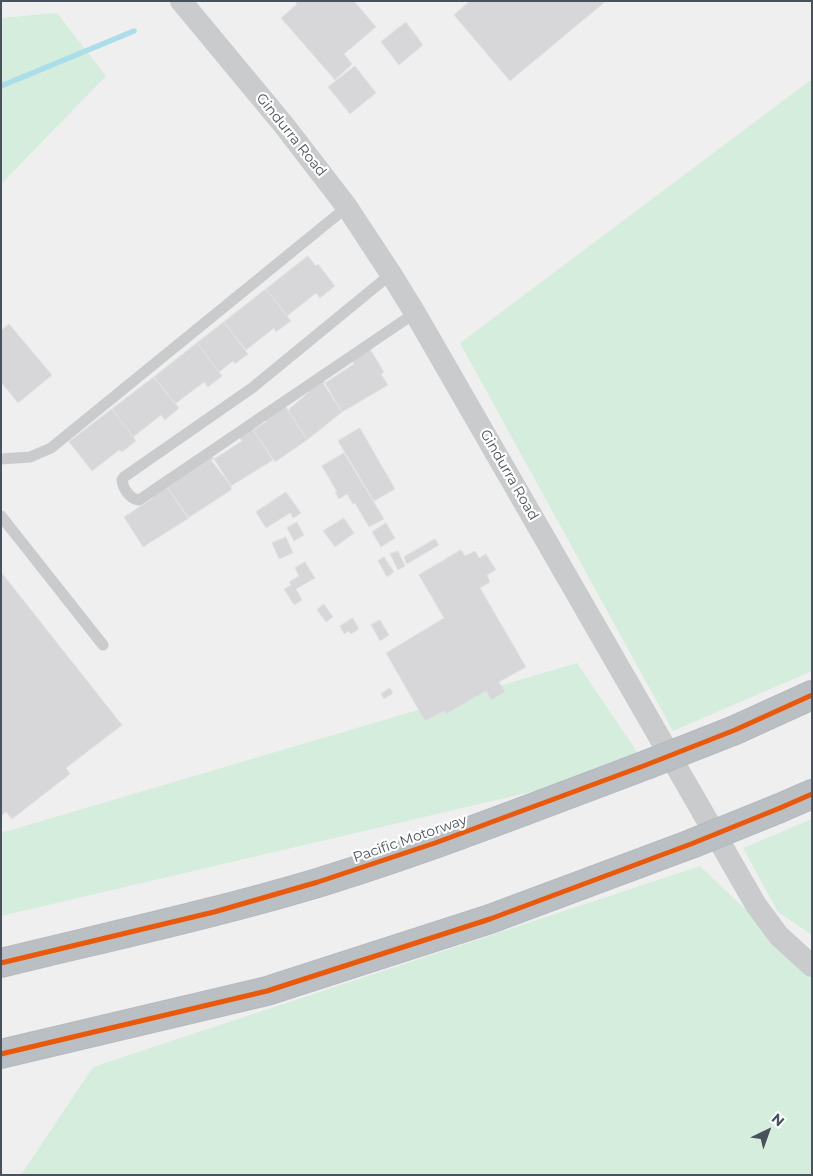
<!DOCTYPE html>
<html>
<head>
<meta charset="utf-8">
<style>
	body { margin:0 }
	#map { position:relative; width:813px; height:1176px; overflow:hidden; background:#f0efef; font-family:Montserrat,sans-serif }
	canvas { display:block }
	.frame { position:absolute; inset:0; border:2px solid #47525a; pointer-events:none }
	.north { position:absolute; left:743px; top:1106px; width:50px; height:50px; -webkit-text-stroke:4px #fff; paint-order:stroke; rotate:42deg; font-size:14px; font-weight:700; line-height:20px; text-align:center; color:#47525a }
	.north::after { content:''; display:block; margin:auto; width:18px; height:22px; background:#47525a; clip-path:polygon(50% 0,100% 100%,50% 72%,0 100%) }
</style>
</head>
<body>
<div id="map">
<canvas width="813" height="1176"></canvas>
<div class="frame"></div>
<div class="north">N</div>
</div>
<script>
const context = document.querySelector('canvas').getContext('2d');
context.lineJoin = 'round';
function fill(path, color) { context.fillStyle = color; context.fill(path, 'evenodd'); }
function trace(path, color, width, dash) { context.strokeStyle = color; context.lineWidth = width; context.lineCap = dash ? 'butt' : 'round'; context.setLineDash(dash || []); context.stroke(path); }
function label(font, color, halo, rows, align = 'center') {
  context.font = font + ' Montserrat,sans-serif'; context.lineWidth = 4.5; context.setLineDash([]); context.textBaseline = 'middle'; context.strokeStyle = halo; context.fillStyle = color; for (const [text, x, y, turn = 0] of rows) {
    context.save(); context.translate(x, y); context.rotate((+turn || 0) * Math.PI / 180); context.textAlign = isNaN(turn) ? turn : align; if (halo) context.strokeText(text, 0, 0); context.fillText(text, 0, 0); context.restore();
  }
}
const green = new Path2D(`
	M57 13 106 76 1 184V18Z
	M812 79V671L673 731 460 343Z
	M577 663 646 765 1 916V833Z
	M812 819V935L778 912 743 848Z
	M700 866 812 973V1175H21L93 1067Z`);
const stream = new Path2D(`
	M1 86 134 31`);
const building = new Path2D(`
	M354 1 376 27 344 54 352 64 335 80 281 18 297 4 295 1Z
	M470 1H606L510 81 454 15Z
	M406 22 423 45 399 65 381 42Z
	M355 66 376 93 350 114 328 87Z
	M308 256 316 266 318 264 335 286 320 298 316 293 287 316 266 289Z
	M266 289 291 321 276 332 274 328 246 350 224 322Z
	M224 322 248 354 235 364 233 361 219 372 197 343Z
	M9 324 52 375 18 403 1 382V331Z
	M197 343 222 376 208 387 204 382 175 404 154 377Z
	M370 349 384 372 381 374 388 385 342 412 325 383 354 364 352 360Z
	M154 377 179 408 165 420 161 415 133 437 112 409Z
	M322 379 325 383H323L342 412 307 440 288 410 309 392 307 389Z
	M284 404 307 440 275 462 253 430 267 421 264 417Z
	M112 409 136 441 122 452 119 450 92 471 69 442Z
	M253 428V430L273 460 231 486 214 459 242 441 239 437Z
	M360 428 395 489 374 501 338 441Z
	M210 453 214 459 211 460 231 486V490L188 518 167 487Z
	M344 453 384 519 369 527 355 503 353 504 347 494 339 499 335 492H337L322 466Z
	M167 487 189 518 143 547 124 517 153 498 150 493Z
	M286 492 301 513 293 518 290 513 266 528 256 512Z
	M344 518 354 533 335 547 323 531Z
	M297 522 304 535 294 541 287 528Z
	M386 523 395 538 381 547 372 532Z
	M286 537 293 553 279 559 272 543Z
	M435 539 439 545 407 564 404 557Z
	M461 550 465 556 475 551 479 558 486 554 496 570 487 575 490 582 480 588 526 667 499 682 505 692 491 700 486 691 446 714 444 711 425 721 386 653 444 618 419 575Z
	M398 551 405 566 398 570 390 554Z
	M384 557 394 572 387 577 378 561Z
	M305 562 315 578 296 589 302 600 294 605 284 589 291 585 289 582 299 576 295 568Z
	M1 572 122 725 66 768 70 774 12 819 6 812 1 816Z
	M324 604 333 617 326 622 317 610Z
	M353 618 359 629 351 634 349 631 344 634 340 626Z
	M380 620 389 635 380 641 371 625Z
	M390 688 393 693 384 699 381 694Z`);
const lane = new Path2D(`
	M391 274 252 388 124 477 122 480C123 489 130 499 139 500L415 313
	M1 459 30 457 51 448 347 207
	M1 516 103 645`);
const street = new Path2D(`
	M181 1 283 124 347 207 391 274 415 313 756 905 779 936 812 966`);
const highway = new Path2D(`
	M735 730 812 695
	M780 808 812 794
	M1 963C107 937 213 914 317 883 428 849 537 806 646 765
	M1 1054 267 991 490 919 691 844`);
const highwayBridge = new Path2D(`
	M646 765 735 730
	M691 844 780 808`);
const cycleway = new Path2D(`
	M1 963 214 912 318 882 435 843 646 765 735 730 812 695
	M1 1054 267 991 490 919 691 844 780 808 812 794`);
const streetNames = [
	["Gindurra Road",291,135,51],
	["Gindurra Road",509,475,60],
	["Pacific Motorway",410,839,-19]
];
fill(green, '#d4eddd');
trace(stream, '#abdee9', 5.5);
fill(building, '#d7d7d9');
trace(building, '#e1e1e2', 1);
trace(highway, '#b5b9be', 30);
trace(lane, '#c9cbcd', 11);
trace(street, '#c9cbcd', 22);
trace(highway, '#babfc4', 28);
trace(highwayBridge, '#b5b9be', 30, []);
trace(highwayBridge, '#babfc4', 28);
trace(cycleway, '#e8590c', 5);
label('14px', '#47525a', '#fff', streetNames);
</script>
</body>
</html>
